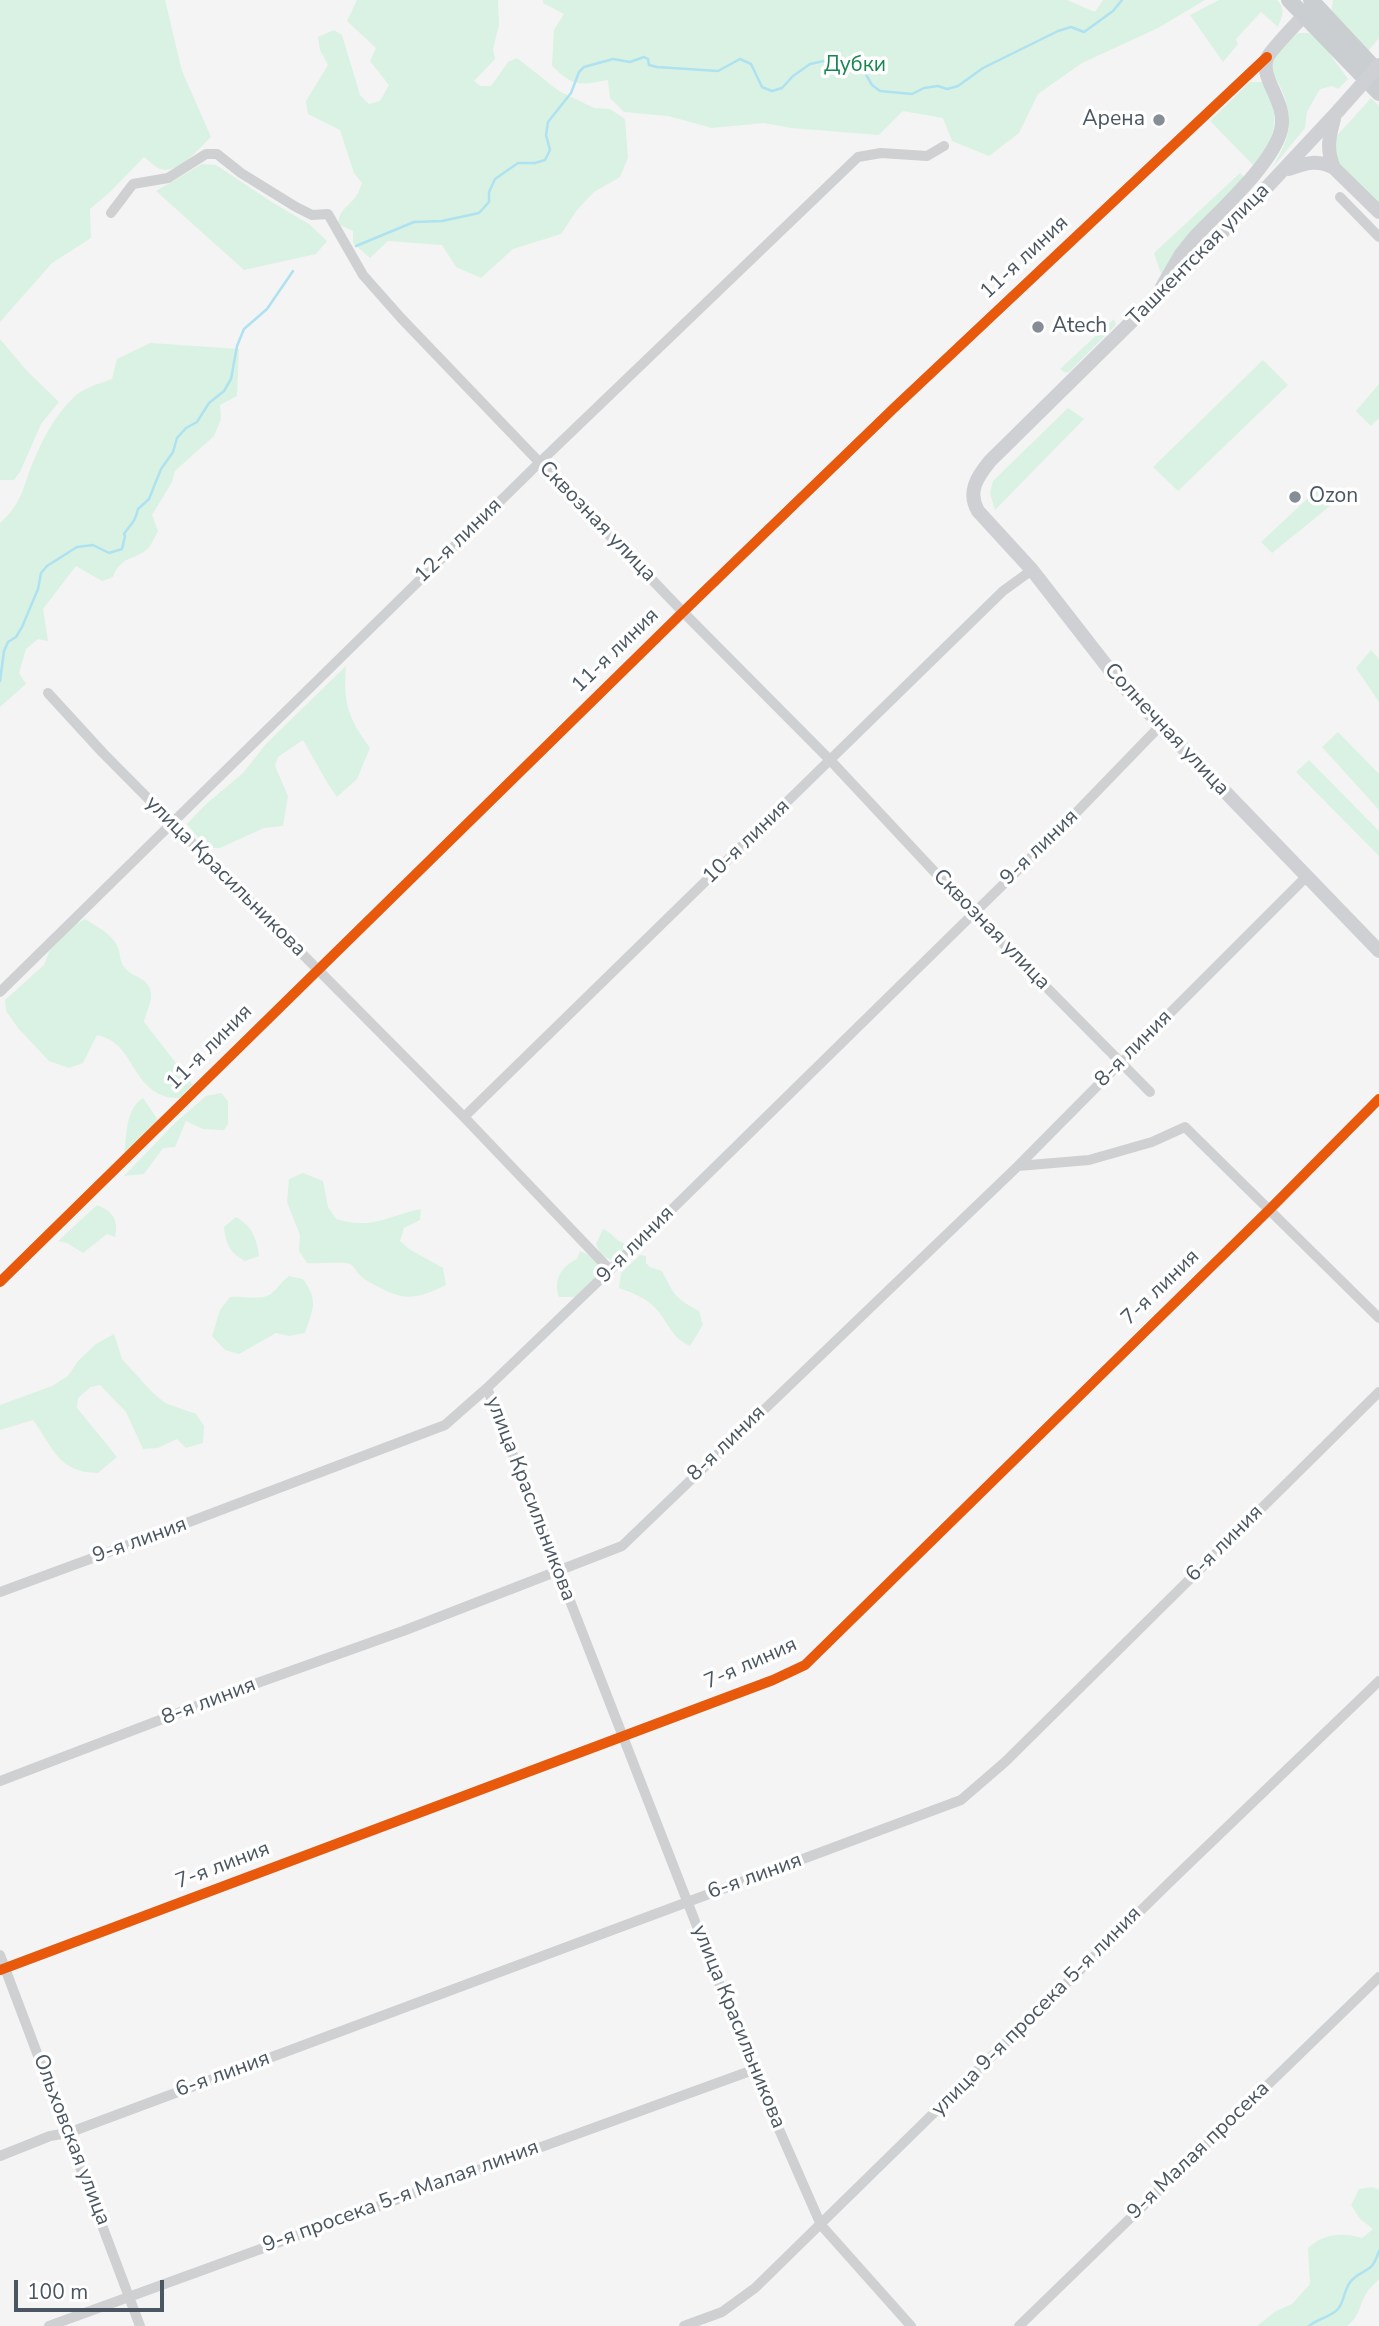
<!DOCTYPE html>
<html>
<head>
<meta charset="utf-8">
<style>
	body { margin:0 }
	#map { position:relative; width:1379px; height:2326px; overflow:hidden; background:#f4f4f4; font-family:"Nunito Sans",sans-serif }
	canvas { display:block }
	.scale { position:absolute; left:14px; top:2280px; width:150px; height:32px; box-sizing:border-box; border:4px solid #4a5661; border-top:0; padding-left:9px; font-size:21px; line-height:24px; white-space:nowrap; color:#4a5661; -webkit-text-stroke:5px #fff; paint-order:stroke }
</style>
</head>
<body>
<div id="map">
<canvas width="1379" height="2326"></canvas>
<div class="scale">100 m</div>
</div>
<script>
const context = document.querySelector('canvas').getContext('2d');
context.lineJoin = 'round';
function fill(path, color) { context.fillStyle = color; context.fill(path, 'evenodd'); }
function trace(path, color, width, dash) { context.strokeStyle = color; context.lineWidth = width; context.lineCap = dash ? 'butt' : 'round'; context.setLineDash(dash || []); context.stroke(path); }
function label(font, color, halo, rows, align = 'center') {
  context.font = font + ' "Nunito Sans",sans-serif'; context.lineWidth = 7; context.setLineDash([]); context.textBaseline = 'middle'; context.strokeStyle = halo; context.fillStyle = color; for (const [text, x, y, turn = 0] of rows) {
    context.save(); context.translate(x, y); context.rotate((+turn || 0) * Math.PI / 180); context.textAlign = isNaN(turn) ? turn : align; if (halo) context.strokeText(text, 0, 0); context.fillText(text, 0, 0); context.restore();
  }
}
const green = new Path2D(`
	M0 0H165L182 71 211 137C199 148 177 177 158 168 153 165 148 160 144 157L109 193 90 209 91 238 52 263 0 322Z
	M357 0H498L499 25 493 49 495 59 474 81 480 86H491L508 62 517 58 559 91 594 108 610 109 625 119 628 158 620 177 594 192 577 210 561 234 513 249 481 278 456 267 442 245 388 241 370 258 353 243V231L338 224C340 210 345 209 354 199 358 195 360 188 362 183L354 173 340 130 308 114 306 101 328 65 320 50 318 37 334 30 342 35 360 95 369 104 380 101 389 85 370 61 376 48 347 21Z
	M543 0H1067L1095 12 1103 0H1205L1158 28 1082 63 1038 94 1019 133 989 156 952 141 943 118 903 111 879 135 791 128 764 123 712 128 668 116 624 112 610 98 608 80C579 85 575 88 552 66L554 30 564 14 543 3Z
	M1219 0H1277C1286 9 1282 16 1278 27L1261 12 1236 39 1238 44 1223 62 1190 15Z
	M1333 0H1379V38L1364 56 1331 14Z
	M1298 33H1309L1322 43 1348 79 1338 89 1332 86 1320 89 1307 112 1305 128 1272 168C1291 137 1295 119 1280 86 1277 80 1271 72 1271 66 1271 54 1290 41 1298 33Z
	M1250 82H1262C1284 120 1273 133 1258 170L1210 121Z
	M1371 98 1379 106V204L1334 161V139Z
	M202 164 216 165 270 201 309 224 327 241 316 254 244 270 156 191Z
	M1240 173 1245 178 1161 274 1154 253Z
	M1114 319 1116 325 1070 371 1066 373 1060 369Z
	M0 339 27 371 59 402 41 424 20 472 14 480H0Z
	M150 343 239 349 237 396 220 405 221 419 214 436 175 471 172 482 152 515 158 531C155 536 153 542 149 547 139 560 121 554 113 577L102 581 76 566 43 609 48 641 38 639 26 649 19 673 26 684 0 707V523C18 507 22 494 29 472 39 446 53 417 73 398 83 388 98 384 112 379L117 359Z
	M1263 360 1288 385 1178 491 1153 467Z
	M1379 384V418L1371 426 1356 411Z
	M1068 408 1084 419 995 510 990 493 993 481Z
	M1321 486 1335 502 1272 553 1261 542Z
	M1371 650 1379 659V702L1356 668Z
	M346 666C343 704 348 717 370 748L357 779 337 797 328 784 303 740 278 757 275 766 288 796 283 826 264 828 220 848H212L202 842 187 824 204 806 243 773 266 744Z
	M1338 732 1379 774V810L1322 747Z
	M1309 760 1379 831V856L1296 772Z
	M85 919C96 926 114 935 118 948 121 955 119 962 125 968 132 977 146 977 150 989 154 1000 146 1011 144 1022L193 1085 180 1098C175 1098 169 1098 164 1096 130 1084 133 1042 97 1035L83 1063 69 1068 49 1061 18 1028 6 1011 5 1000 44 965 49 952 62 937 71 927Z
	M221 1093 228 1101V1124L224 1130 203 1129 186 1121 175 1147 163 1148 144 1174 124 1176 175 1123 197 1104 206 1096Z
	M143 1098 156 1117 158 1123 123 1165C127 1144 123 1110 143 1098Z
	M303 1173 323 1181 328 1207 336 1219C373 1230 387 1216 421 1209L420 1220 404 1228 400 1241 409 1249 443 1268 446 1285C417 1299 404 1302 375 1285 370 1282 364 1280 361 1276 357 1273 355 1267 350 1264 344 1261 317 1264 307 1263L299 1251 300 1235 287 1202 289 1179Z
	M97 1205C113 1211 119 1221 115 1237L107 1234 83 1253 67 1243 58 1241Z
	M236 1217C252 1226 257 1239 259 1256L245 1261C229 1252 226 1244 224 1227Z
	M603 1229C615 1234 614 1242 630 1245L616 1262 601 1255 596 1244Z
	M580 1251C593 1257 601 1261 604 1276L576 1297H559C553 1281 561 1266 577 1259Z
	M640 1255 646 1256V1263L650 1267 662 1271C674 1295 675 1298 699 1311L703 1325 690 1346C671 1337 670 1325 657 1310 647 1298 633 1293 619 1288L621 1273Z
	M289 1276 303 1279C319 1301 313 1309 305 1333L289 1336 276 1333 239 1354 225 1350 212 1336 220 1310 230 1297C242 1296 264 1301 272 1293 278 1288 282 1281 289 1276Z
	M114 1334 122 1359 152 1392 165 1403 196 1414 204 1426 203 1443 186 1448 177 1439 158 1448 143 1449 126 1412 100 1385 91 1387 78 1398 77 1408 117 1457 98 1473C58 1472 54 1449 33 1420L0 1430V1405L52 1386 68 1376 78 1361 96 1344Z
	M1373 2187 1379 2190V2279C1375 2283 1370 2288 1367 2292 1359 2305 1361 2315 1347 2326H1257L1276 2311 1292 2304 1310 2284 1308 2248C1323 2234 1342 2232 1362 2238L1373 2229 1360 2219 1351 2205 1359 2189Z`);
const stream = new Path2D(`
	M356 246 414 222 442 221 479 213 489 202V192L495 179 518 163H535L545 160 550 150 546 135 548 122 571 93 579 72 584 67 613 59 630 62 644 57 648 59 649 65 657 67 718 71 740 59 751 64 762 87 772 91 782 88 793 76 810 64 824 61 854 66 865 73 872 85 880 91 912 94 924 88 938 86 947 89 958 86 983 68 1058 31 1071 27 1084 32 1113 11 1122 0
	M0 681 4 651 8 642 16 637 22 627 38 589 41 573 47 566 77 547 93 545 109 553 122 549 125 536 124 534C131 523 135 523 138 509L149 499 161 469 173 452 177 438 186 428 197 422 209 403 224 391 231 379 237 346 244 329 267 309 293 271
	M1309 2326C1319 2318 1331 2317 1338 2309 1345 2301 1344 2286 1353 2279 1367 2266 1371 2275 1379 2251`);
const street = new Path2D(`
	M1340 197 1379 237
	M111 213 133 184 168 178 206 154H217L241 173 296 207 312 215 328 214 363 275 401 318 683 612 831 761 973 913 1150 1092
	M48 693 103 753 464 1117 610 1270
	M0 992 539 463 858 157 881 153 927 156 944 146
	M464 1117 1003 591 1032 570
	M1018 1166 1089 1160 1152 1142 1185 1127 1379 1318
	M0 1282 683 612 894 408 1267 57
	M487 1388 753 2070 821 2225 911 2326
	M0 1592 139 1541 445 1425 487 1388 610 1270 1070 819 1160 726
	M0 1781 249 1686 403 1631 622 1546 1018 1166 1121 1062 1138 1050 1156 1027 1307 876
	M0 1955 140 2326
	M0 1970 773 1680 805 1665 1269 1210 1379 1099
	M0 2156 50 2136 68 2133 961 1800 1005 1762 1379 1392
	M49 2326 753 2070
	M684 2326 722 2312 755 2288 1174 1878 1379 1681
	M1019 2326 1379 1977`);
const secondary = new Path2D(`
	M1339 110 1254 201 990 461C977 477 967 492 978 511L1032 570 1120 683 1379 951
	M1334 119C1329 137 1326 150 1334 168
	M1289 169C1306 163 1318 159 1334 168L1379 212
	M1162 287 1181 254 1193 239C1218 212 1273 164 1281 130 1288 102 1259 79 1267 58 1270 50 1302 18 1310 9`);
const primary = new Path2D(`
	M1289 0 1379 93
	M1311 0 1379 73`);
const secondaryBridge = new Path2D(`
	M1339 110 1379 65`);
const cycleway = new Path2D(`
	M0 1282 683 612 894 408 1267 57
	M0 1970 773 1680 805 1665 1269 1210 1379 1099`);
const markers = [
	[1159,120,7,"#868d94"],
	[1038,327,7,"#868d94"],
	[1295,497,7,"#868d94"]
];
const parkNames = [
	["Дубки",855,66]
];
const poiNames = [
	["Арена",1145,120,"right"],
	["Atech",1052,327],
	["Ozon",1309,497]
];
const streetNames = [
	["Ташкентская улица",1199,255,-45],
	["11-я линия",1025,258,-43],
	["Сквозная улица",597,522,46],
	["12-я линия",459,541,-44],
	["11-я линия",616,651,-44],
	["Солнечная улица",1166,730,47],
	["10-я линия",747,842,-44],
	["9-я линия",1040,848,-44],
	["улица Красильникова",225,877,45],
	["Сквозная улица",991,930,46],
	["11-я линия",210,1048,-45],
	["8-я линия",1134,1049,-45],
	["9-я линия",636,1245,-45],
	["7-я линия",1161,1288,-44],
	["8-я линия",727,1444,-44],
	["улица Красильникова",530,1499,69],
	["9-я линия",140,1541,-20],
	["6-я линия",1225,1544,-45],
	["7-я линия",751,1664,-24],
	["8-я линия",209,1702,-21],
	["7-я линия",223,1866,-21],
	["6-я линия",755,1877,-20],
	["улица 9-я просека 5-я линия",1037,2012,-45],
	["улица Красильникова",738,2027,68],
	["6-я линия",223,2075,-20],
	["Ольховская улица",71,2140,69],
	["9-я Малая просека",1199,2151,-44],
	["9-я просека 5-я Малая линия",401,2197,-20]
];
fill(green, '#d9f2e3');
trace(stream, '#aee2f0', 2.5);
trace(street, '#ced0d2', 10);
trace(secondary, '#ced0d4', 14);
trace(primary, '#caced1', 16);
trace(secondaryBridge, '#ced0d4', 14);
trace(cycleway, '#e8590c', 10);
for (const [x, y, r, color] of markers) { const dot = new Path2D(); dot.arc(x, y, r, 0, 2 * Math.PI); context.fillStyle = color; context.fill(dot); trace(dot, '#fff', 2.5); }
label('21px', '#17864f', '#fff', parkNames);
label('21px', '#4a5661', '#fff', poiNames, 'left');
label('21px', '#4a5661', '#fff', streetNames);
</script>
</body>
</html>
